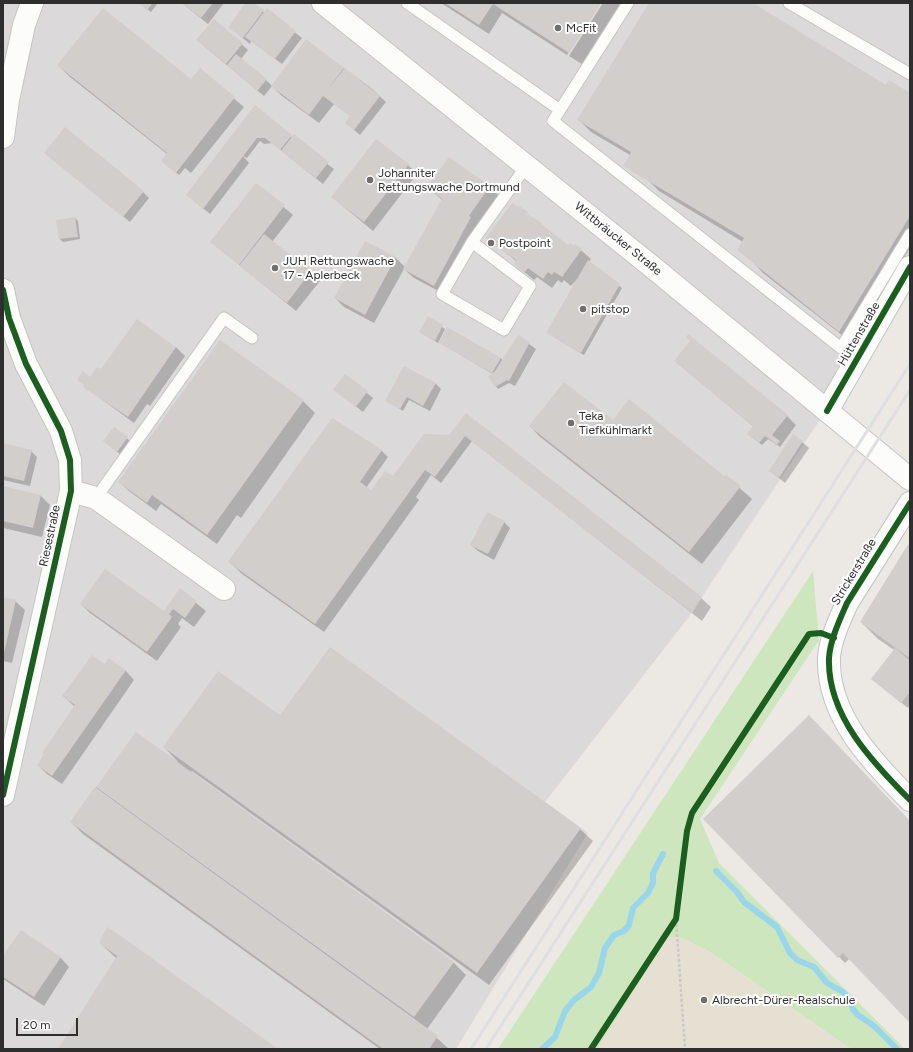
<!DOCTYPE html>
<html>
<head>
<meta charset="utf-8">
<style>
	body { margin:0 }
	#map { position:relative; width:913px; height:1052px; overflow:hidden; background:#ece8e4; font-family:Figtree,sans-serif }
	canvas { display:block }
	.frame { position:absolute; inset:0; border:4px solid #2e2e2e; pointer-events:none }
	.scale { position:absolute; left:16px; top:1018px; width:62px; height:18px; box-sizing:border-box; border:2px solid #2e2e2e; border-top:0; padding-left:5px; font-size:12px; line-height:14px; white-space:nowrap; color:#2e2e2e; -webkit-text-stroke:3px #fff; paint-order:stroke }
</style>
</head>
<body>
<div id="map">
<canvas width="913" height="1052"></canvas>
<div class="frame"></div>
<div class="scale">20 m</div>
</div>
<script>
const context = document.querySelector('canvas').getContext('2d');
context.lineJoin = 'round';
function fill(path, color) { context.fillStyle = color; context.fill(path, 'evenodd'); }
function trace(path, color, width, dash) { context.strokeStyle = color; context.lineWidth = width; context.lineCap = dash ? 'butt' : 'round'; context.setLineDash(dash || []); context.stroke(path); }
function label(font, color, halo, rows, align = 'center') {
  context.font = font + ' Figtree,sans-serif'; context.lineWidth = 4; context.setLineDash([]); context.textBaseline = 'middle'; context.strokeStyle = halo; context.fillStyle = color; for (const [text, x, y, turn = 0] of rows) {
    context.save(); context.translate(x, y); context.rotate((+turn || 0) * Math.PI / 180); context.textAlign = isNaN(turn) ? turn : align; if (halo) context.strokeText(text, 0, 0); context.fillText(text, 0, 0); context.restore();
  }
}
const industrial = new Path2D(`
	M3 3H910V255L843 378 837 394 688 618 545 802 588 833 456 1049H3Z`);
const education = new Path2D(`
	M667 937 682 938 709 951 851 1049H597Z`);
const green = new Path2D(`
	M813 571 819 640 700 819 719 863 905 1049H851L709 951 682 938 668 937 597 1049H498Z`);
const shadow = new Path2D(`
	M139 3H158L151 12Z
	M182 3H224L208 24Z
	M247 3H252L265 13 267 10 302 38 282 64 251 41 250 44 229 27Z
	M441 3H600L567 55 502 13 489 34Z
	M603 3H621L582 64 569 56Z
	M650 3H750L887 87 910 95V248L852 343 763 273 754 263 743 242 659 191 650 182 630 155 591 132 579 120Z
	M214 20 248 50 241 59 266 80 272 86 344 68 371 88 386 102 360 135 346 123 351 116 334 104 319 123 282 96 272 86 264 96 204 46Z
	M58 65 191 80 200 70 244 107 191 173 185 168 179 175 165 164 167 154 70 77Z
	M256 106 293 138 334 169 323 184 272 143 264 144 260 141 247 158 243 156 249 163 210 214 194 201Z
	M52 159 143 192 149 198 130 222Z
	M408 165 417 174 373 231 332 197Z
	M256 184 293 215 272 242 320 281 296 311 211 242Z
	M428 187H489L499 196 444 294 414 278 404 269 374 323 344 307 335 298 365 242 396 258 405 267 442 200Z
	M75 218 78 221 80 239 63 242 60 239Z
	M488 238 574 247 575 245 591 259 589 262 622 288 584 355 547 333 578 278 571 286 564 280 562 283 558 280 552 288 537 277 534 280 515 264 516 261Z
	M428 318 445 329 438 343 420 332Z
	M518 336 536 349 515 386 509 383 498 389 496 386 493 374 440 343 501 358 503 361Z
	M176 347 185 356 150 406 147 404 134 423 85 387 91 378Z
	M675 361 787 416 796 425 780 447 768 439 762 445 751 437 754 427Z
	M345 375 373 398 363 412 334 389Z
	M435 383 441 389 430 411 409 400 403 411 386 400Z
	M303 401 315 413 241 518 237 515 217 544 161 504 156 511 129 491 119 482Z
	M466 414 701 598 711 607 702 621 472 441 441 483 431 475 416 497 419 500 324 632 242 574 229 561 333 419 382 451 388 457 366 488 371 492 450 436Z
	M613 421 725 478 726 476 752 499 702 564 539 436 530 426Z
	M114 428 130 441 120 454 104 441Z
	M794 435 809 448 785 483 770 471Z
	M3 444 31 451 37 457 30 486 3 480Z
	M3 487 41 496 50 505 42 537 3 528Z
	M504 522 510 528 494 560 478 551 471 545Z
	M910 545V705L908 708 872 679 894 650 878 639 861 622Z
	M180 590 206 611 194 627 182 618 178 624 181 627 157 661 90 613 81 604 164 612Z
	M3 598 15 601 25 610 12 663 3 661Z
	M330 648 580 829 593 841 489 985 192 771 191 772 454 963 466 975 427 1029 449 1049H380L83 834 71 822 136 733 179 763 164 747 280 717Z
	M105 665 125 670 134 680 62 784 47 774 38 765 75 707 63 696Z
	M704 819 910 822V1021L850 958 845 963Z
	M100 943 277 1049H60L117 959Z
	M60 957 69 967 44 1006 3 979V958Z`);
const stream = new Path2D(`
	M716 871 737 892 744 902 777 927 790 953 797 960 814 967 827 983 843 992 850 1000 853 1009 858 1015 874 1026 897 1049
	M542 1049 555 1037 565 1011 574 1000 591 987 599 973 605 948 614 935 624 931 629 925 633 908 648 893 653 883V873L663 854`);
const building = new Path2D(`
	M138 3H153L147 10Z
	M182 3H213L201 18Z
	M245 3H254L264 10 243 38 228 28Z
	M445 3H601L569 53 493 4 479 25Z
	M649 3H753L886 85 889 80 910 93V216L839 332 737 250 744 238 623 166 631 152 577 120Z
	M103 8 191 79 200 68 235 97 176 173 161 161 167 153 57 65Z
	M267 8 296 31 275 59 245 37Z
	M214 19 243 43 226 64 196 40Z
	M306 39 344 68 327 90 345 68 380 96 354 130 345 123 350 116 323 96 309 115 271 86Z
	M236 54 267 79 257 91 227 65Z
	M255 105 292 135 280 150 265 138H257L203 209 186 195Z
	M65 127 144 191 123 217 44 153Z
	M294 134 329 162 316 178 281 151Z
	M376 139 409 164 364 222 331 197Z
	M449 157 490 186 469 216 471 217 434 286 403 269 442 199 427 187Z
	M256 183 285 205 239 265 210 242Z
	M512 203 518 207 519 206 528 212 527 214 542 223 541 224 568 245 570 243 574 246 575 244 582 249 562 277 554 272 552 275 548 272 543 279 528 268 525 272 514 264 516 260 486 238Z
	M75 217 78 237 59 239 56 220Z
	M264 234 311 271 287 303 239 266Z
	M365 241 396 257 365 315 334 298Z
	M588 260 620 284 581 353 546 333Z
	M428 316 443 325 435 341 419 332Z
	M137 319 176 347 128 417 83 387 84 385 77 380 83 371 90 377 97 367 101 369Z
	M447 327 501 358 492 373 439 343Z
	M688 334 788 415 772 435 780 441 777 445 765 436 759 443 747 434 753 426 674 361 690 341 686 338Z
	M518 335 530 342 509 381 507 380 495 387 488 377 495 371Z
	M220 340 304 400 207 535 152 495 147 503 118 482Z
	M404 366 436 383 423 406 407 397 400 409 385 401Z
	M345 374 368 391 356 407 333 390Z
	M564 382 613 420 629 399 724 476 726 475 741 486 689 552 529 426Z
	M466 413 702 597 692 613 465 436 435 477 425 470 315 624 228 562 332 418 382 450 360 482 371 490 385 471 393 476 424 434 449 435Z
	M114 427 128 437 117 452 103 441Z
	M793 434 803 441 779 478 769 471Z
	M3 443 32 450 24 481 3 476Z
	M3 486 41 495 33 528 3 521Z
	M487 512 505 521 488 554 470 545Z
	M910 543V655L908 657 860 622 907 546Z
	M105 569 164 611 180 588 197 601 185 618 173 609 169 614 172 617 147 652 80 604Z
	M3 597 16 600 4 653H3Z
	M330 647 581 828 477 973 163 747 218 671 280 715Z
	M895 648 910 661V692L901 703 871 679Z
	M92 655 105 664 108 658 126 670 52 776 37 765 44 754 42 753 75 705 62 696Z
	M809 715 910 821V1023L843 953 838 958 703 819Z
	M136 732 454 962 414 1017 96 787Z
	M95 787 438 1036 429 1049H383L70 822Z
	M107 927 118 934 278 1049H58L117 956 99 943Z
	M21 930 61 957 34 997 3 977V956Z`);
const path = new Path2D(`
	M676 919 685 1049`);
const service = new Path2D(`
	M407 3 560 110
	M628 3 553 121 841 348 910 234
	M789 3 910 74
	M472 242 530 286 504 330 442 294 472 242 527 165
	M96 498 224 318 252 338`);
const minor = new Path2D(`
	M3 137 8 100 24 25 32 3
	M3 290 9 318 26 364 61 431 70 460 71 491 3 795
	M827 411 910 267
	M71 491 96 498 224 589
	M910 503 847 603C840 619 830 640 829 658 827 715 872 762 910 800`);
const secondary = new Path2D(`
	M323 3 650 265 910 479`);
const rail = new Path2D(`
	M471 1049 910 364
	M486 1049 910 390`);
const cycleway = new Path2D(`
	M3 290 9 318 26 364 61 431 70 460 71 491 3 795
	M827 411 910 267
	M910 503 847 603C840 619 830 640 829 658 827 715 872 762 910 800
	M591 1049 676 919 687 831 692 813 809 634 821 633 834 638`);
const markers = [
	[558,28,4,"#706f6e"],
	[370,180,4,"#706f6e"],
	[491,243,4,"#706f6e"],
	[275,268,4,"#706f6e"],
	[583,309,4,"#706f6e"],
	[571,423,4,"#706f6e"],
	[704,1000,4,"#706f6e"]
];
const poiNames = [
	["McFit",566,28],
	["Johanniter",378,173],
	["Rettungswache Dortmund",378,187],
	["Postpoint",499,243],
	["JUH Rettungswache",283,261],
	["17 - Aplerbeck",283,275],
	["pitstop",591,309],
	["Teka",579,416],
	["Tiefkühlmarkt",579,430],
	["Albrecht-Dürer-Realschule",712,1000]
];
const streetNames = [
	["Wittbräucker Straße",618,239,39],
	["Hüttenstraße",859,334,-60],
	["Riesestraße",50,536,-78],
	["Strickerstraße",854,572,-59]
];
fill(industrial, '#dcd9db');
fill(education, '#e6e0d3');
fill(green, '#cee6be');
fill(shadow, '#0003');
trace(stream, '#99d6ec', 6);
fill(building, '#d1cecb');
trace(service, '#c5c4c5', 13);
trace(minor, '#c5c4c5', 24);
trace(secondary, '#c5c4c5', 24);
trace(path, '#c9c9c8', 2.5, [3, 2]);
trace(service, '#fcfcfb', 11);
trace(minor, '#fcfcfb', 22);
trace(secondary, '#fcfcfb', 22);
trace(rail, '#dfdfe1', 3);
trace(cycleway, '#1b5e20', 6);
for (const [x, y, r, color] of markers) { const dot = new Path2D(); dot.arc(x, y, r, 0, 2 * Math.PI); context.fillStyle = color; context.fill(dot); trace(dot, '#fff', 1.5); }
label('12px', '#2e2e2e', '#fff', poiNames, 'left');
label('12px', '#2e2e2e', '#fff', streetNames);
</script>
</body>
</html>
